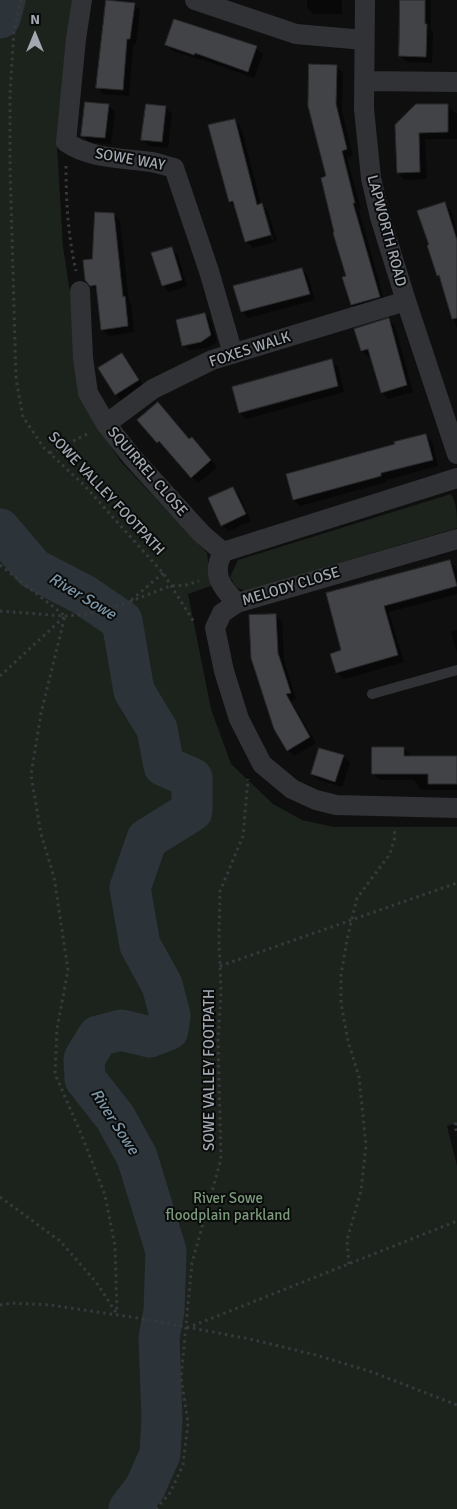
<!DOCTYPE html>
<html>
<head>
<meta charset="utf-8">
<style>
	body { margin:0 }
	#map { position:relative; width:457px; height:1509px; overflow:hidden; background:#0f0f10; font-family:Signika,sans-serif }
	canvas { display:block }
	.north { position:absolute; left:10px; top:10px; width:50px; height:50px; -webkit-text-stroke:4px #0a0b0b; paint-order:stroke; rotate:0deg; font-size:14px; font-weight:700; line-height:20px; text-align:center; color:#a2a7b0 }
	.north::after { content:''; display:block; margin:auto; width:18px; height:22px; background:#a2a7b0; clip-path:polygon(50% 0,100% 100%,50% 72%,0 100%) }
</style>
</head>
<body>
<div id="map">
<canvas width="457" height="1509"></canvas>
<div class="north">N</div>
</div>
<script>
const context = document.querySelector('canvas').getContext('2d');
context.lineJoin = 'round';
function fill(path, color) { context.fillStyle = color; context.fill(path, 'evenodd'); }
function trace(path, color, width, dash) { context.strokeStyle = color; context.lineWidth = width; context.lineCap = dash ? 'butt' : 'round'; context.setLineDash(dash || []); context.stroke(path); }
function label(font, color, halo, rows, align = 'center') {
  context.font = font + ' Signika,sans-serif'; context.lineWidth = 4; context.setLineDash([]); context.textBaseline = 'middle'; context.strokeStyle = halo; context.fillStyle = color; for (const [text, x, y, turn = 0] of rows) {
    context.save(); context.translate(x, y); context.rotate((+turn || 0) * Math.PI / 180); context.textAlign = isNaN(turn) ? turn : align; if (halo) context.strokeText(text, 0, 0); context.fillText(text, 0, 0); context.restore();
  }
}
const green = new Path2D(`
	M0 0H73L66 45 57 147 63 247 74 319 80 399 121 462 207 553 211 586 188 594 211 709 231 764 273 804 302 820 334 827H457V1123L447 1126 457 1166V1509H0Z
	M451 494C457 503 457 516 457 528L245 591 236 587 230 577 238 560Z`);
const shadow = new Path2D(`
	M307 0H342V14H313L307 7Z
	M399 0H431V30L433 32 432 63 407 62 400 56 401 3Z
	M134 4 140 11 136 45 133 44 129 96 103 94 97 87Z
	M167 45 256 48 263 54 254 78 201 59V60L173 51Z
	M336 66 343 73 342 111 353 156 347 157 361 209 359 210 385 303 358 311 352 305 327 177Z
	M447 105 455 113H457V139H425L427 179 405 180 398 173 396 125Z
	M109 106 115 112 111 144 89 142 83 135Z
	M166 108 172 114 168 148 149 146 143 140Z
	M234 120 241 127 261 204 268 211 277 241 253 248 246 241 236 208 230 202ZM263 210H265L274 240 272 241Z
	M444 204 451 210 457 233V329L442 280 438 276Z
	M114 214 120 221 129 302 131 304 134 332 109 336 102 329 98 291 86 280Z
	M171 248 178 255 187 286 169 292 163 285Z
	M302 269 308 276 315 300 248 318 242 311Z
	M205 314 211 321 217 342 207 348 189 350 183 344Z
	M389 320 395 326 413 392 388 399 382 392 371 356 369 357 362 351 356 330Z
	M122 355 128 361 144 387 122 401 116 395Z
	M331 361 338 367 344 392 246 419 240 412 234 387ZM288 399 289 401 243 413V410Z
	M139 420 198 445 217 467 198 483Z
	M425 435 432 441 438 466 386 480 387 482 300 506 294 500 396 445Z
	M232 488 239 495 251 521 229 531 222 525Z
	M450 561 456 568 457 571V594L389 612 404 662 344 679 337 673 343 651 327 594Z
	M276 615 282 622 284 660 296 699 291 701 316 743 294 756 288 750 275 729Z
	M457 630V653L451 632Z
	M404 748 410 755V758H457V790H421L414 780H380L373 774Z
	M343 756 350 763 342 787 319 780 312 774Z`);
const river = new Path2D(`
	M0 18 5 0
	M0 529 34 569 84 595 122 621 134 691 157 729 164 766 192 778V811L147 839 130 888 140 945 162 985 170 1015 168 1030 150 1037 121 1030 98 1036 84 1059 85 1079 115 1117 137 1157 166 1251 164 1311 159 1338 162 1419 160 1454 145 1488 129 1509`);
const building = new Path2D(`
	M106 0 135 3 130 39H127L123 90 96 88Z
	M400 0H425V24H427L426 57 399 56Z
	M174 19 257 46 248 72 195 53 194 55 165 45Z
	M309 64 337 65 336 104 347 149 342 151 355 203H353L380 297 351 305 342 277 346 276 333 233 334 232 321 178 326 176 308 106Z
	M85 102 109 104 105 138 81 136Z
	M146 104 166 106 162 142 141 140Z
	M416 104H448V132L419 133 420 172 397 173 395 125Z
	M235 119 257 205 262 203 271 235 245 242 233 201 229 202 208 125Z
	M445 202 457 240V318L452 319 439 275 437 276 427 245H429L417 211Z
	M95 212 114 213 123 297 125 296 128 326 101 330 96 285 90 286 85 280 83 260 92 259Z
	M172 247 182 280 162 286 151 253Z
	M302 268 310 294 241 312 233 286Z
	M205 313 211 335 201 342 182 346 176 320Z
	M389 318 407 385 381 393 368 349 361 351 354 329Z
	M122 353 139 380 115 395 98 368Z
	M332 359 338 386 239 413 232 387Z
	M158 402 189 439 192 437 211 460 191 478 159 441 157 443 137 420Z
	M426 434 433 460 381 473V476L293 500 286 474 395 444 394 442Z
	M233 487 246 514 221 526 208 498Z
	M450 560 457 586 384 606 398 655 336 673 330 654 341 650 326 593Z
	M276 614 278 653 291 693 286 694 310 737 287 751 274 729 251 658 249 615Z
	M372 747H404V756H457V784H428V774H372Z
	M319 748 344 755 335 782 311 774Z`);
const path = new Path2D(`
	M21 0 14 31 10 94V167L16 379 23 417 44 448 84 485 163 573 194 622
	M66 166C66 201 68 236 76 271
	M50 453 87 434
	M0 565 65 616 41 713 31 775 41 834 54 877 68 970 57 1029 55 1074 80 1131 105 1195 115 1246 117 1314
	M163 573 129 602 170 586 186 585 199 581
	M0 611 65 616 88 614 129 602
	M0 676 64 617
	M220 966 457 883
	M457 1124H455L457 1135
	M0 1197 60 1241 96 1282 117 1314
	M349 1264 347 1240 361 1191 366 1145 359 1077 348 1041 341 1003V975L347 940 357 898 390 854 395 837 394 828
	M0 1305 12 1303 50 1305 138 1318 250 1339 316 1355 372 1372 457 1405
	M187 1328 457 1221
	M156 1509 170 1493 183 1465 188 1422 181 1378 192 1263 221 1159 218 1040 221 993 219 941 220 891 243 836 248 779`);
const lane = new Path2D(`
	M372 694 457 670`);
const street = new Path2D(`
	M82 0 76 39 66 142C90 159 123 158 151 162 158 163 166 166 174 168L209 271 233 354
	M195 0 296 34 364 40
	M365 0 364 109 371 178 380 217 406 301 457 454
	M365 81 457 82
	M80 291 83 358 88 393 106 424 132 457 189 520 203 535 223 552 457 478
	M106 424 153 389 212 360 406 301
	M457 539 237 603 222 613 215 628 224 671 239 719 262 764 292 789 316 800 336 805 457 808
	M223 552C211 574 221 587 237 603`);
const streetNames = [
	["SOWE WAY",130,160,10],
	["LAPWORTH ROAD",386,231,75],
	["FOXES WALK",250,350,-18],
	["SQUIRREL CLOSE",147,472,49],
	["SOWE VALLEY FOOTPATH",106,494,47],
	["MELODY CLOSE",291,587,-17],
	["SOWE VALLEY FOOTPATH",210,1070,-90]
];
const parkNames = [
	["River Sowe",228,1199],
	["floodplain parkland",228,1216]
];
const waterNames = [
	["River Sowe",82,597,31],
	["River Sowe",114,1122,57]
];
fill(green, '#1c231d');
fill(shadow, '#0007');
trace(river, '#2d3439', 41);
fill(building, '#414346');
trace(building, '#2a2a2c', 1);
trace(path, '#37393c', 3, [2.5, 4]);
trace(lane, '#313235', 10);
trace(street, '#313235', 20);
label('15px', '#a2a7b0', '#0a0b0b', streetNames);
label('15px', '#7b997b', '#0a0b0b', parkNames);
label('italic 16px', '#7d96a7', '#0a0b0b', waterNames);
</script>
</body>
</html>
